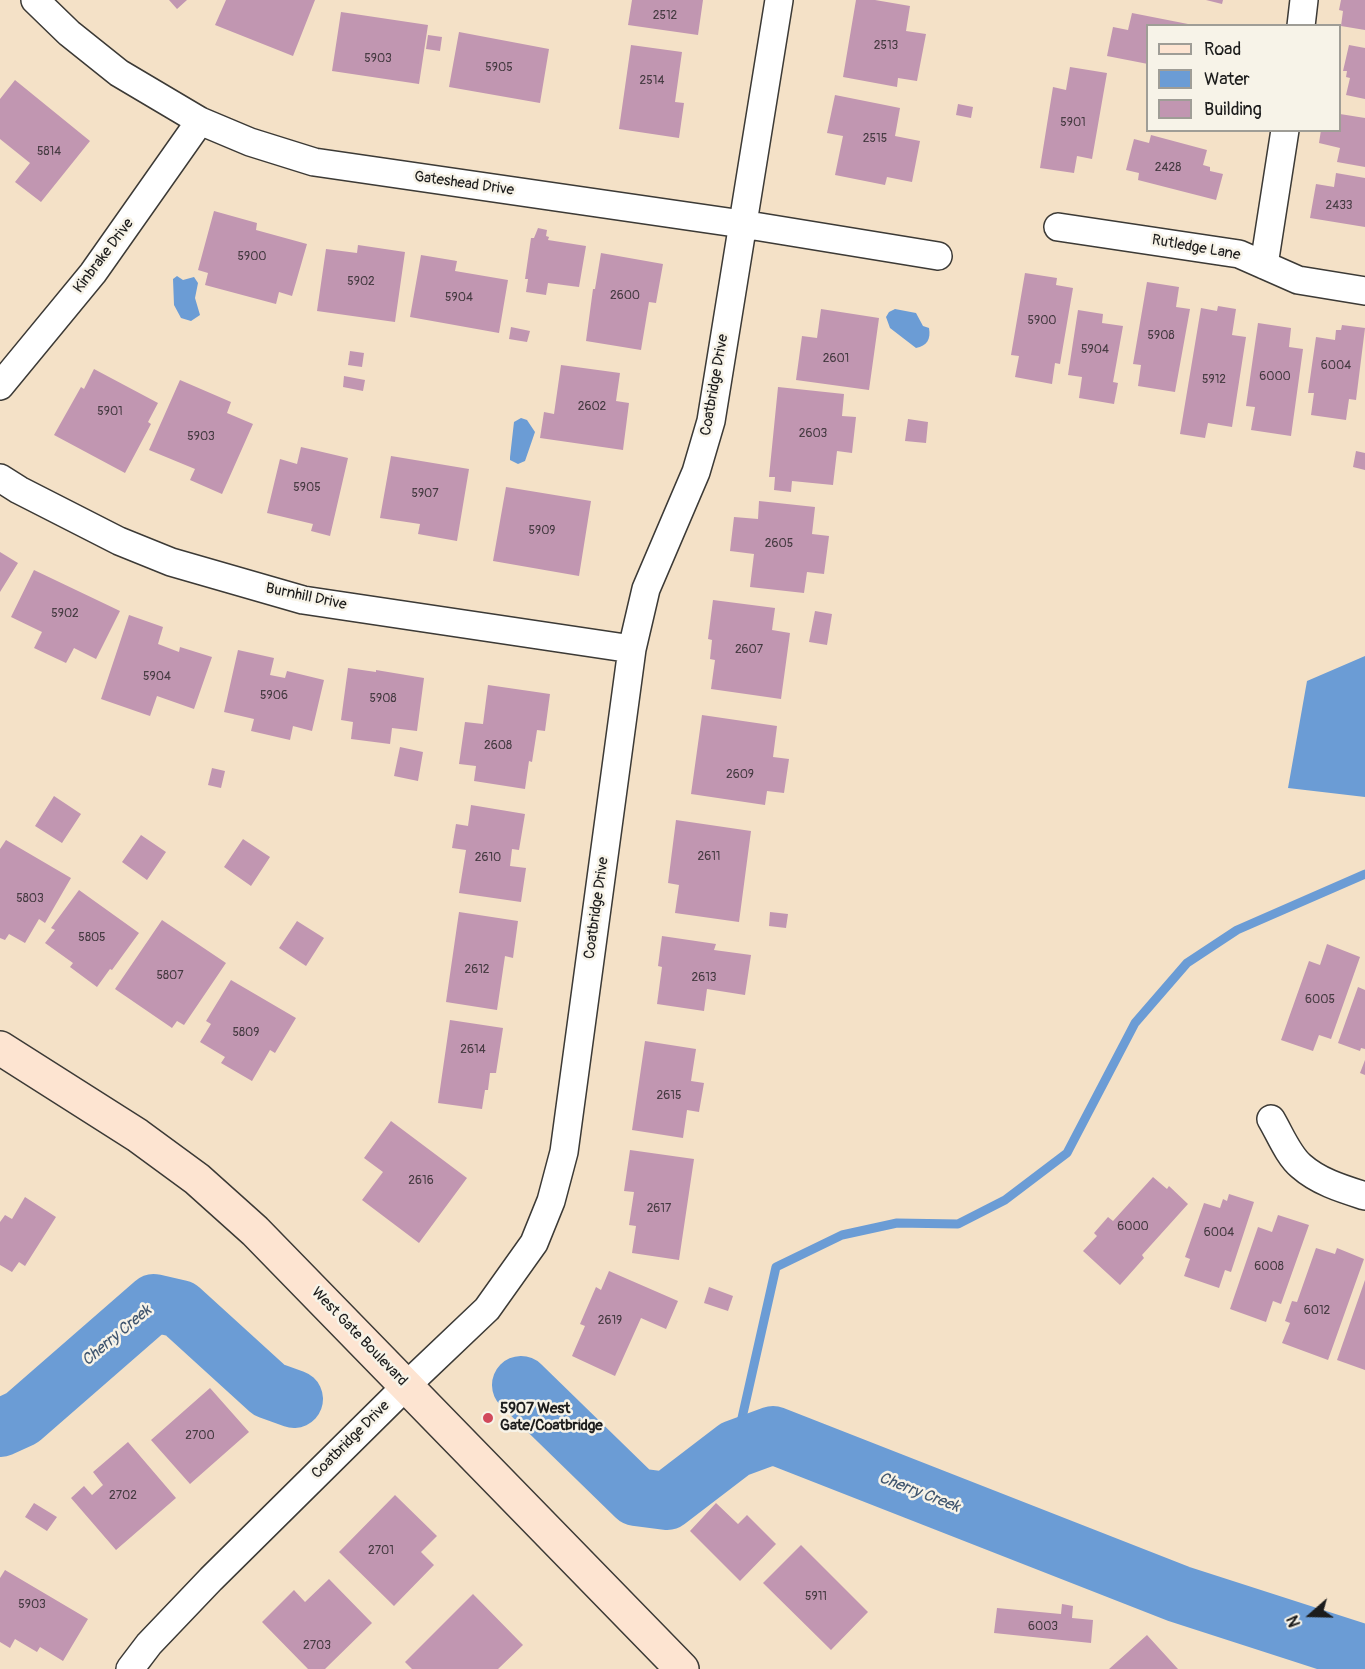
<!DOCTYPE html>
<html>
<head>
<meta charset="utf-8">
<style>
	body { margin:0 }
	#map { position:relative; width:1365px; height:1669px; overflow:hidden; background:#f4e1c7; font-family:Pangolin,sans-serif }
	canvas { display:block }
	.legend { position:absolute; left:1146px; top:24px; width:195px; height:108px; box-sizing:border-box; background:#f7f3e8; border:2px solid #9f9d96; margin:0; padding:8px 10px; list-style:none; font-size:18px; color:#1c1c1c }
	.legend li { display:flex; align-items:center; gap:12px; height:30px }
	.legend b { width:30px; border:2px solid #9f9d96 }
	.north { position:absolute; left:1281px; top:1585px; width:60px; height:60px; -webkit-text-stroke:4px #f7f3e8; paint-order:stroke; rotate:250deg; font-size:16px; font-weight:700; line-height:24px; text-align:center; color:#1c1c1c }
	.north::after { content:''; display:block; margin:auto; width:21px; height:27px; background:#1c1c1c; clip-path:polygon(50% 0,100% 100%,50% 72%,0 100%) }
</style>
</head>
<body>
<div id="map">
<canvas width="1365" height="1669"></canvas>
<ul class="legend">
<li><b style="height:8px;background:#fde4d1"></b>Road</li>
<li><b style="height:16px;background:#6b9cd5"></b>Water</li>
<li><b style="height:16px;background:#c196b1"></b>Building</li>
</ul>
<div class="north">N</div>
</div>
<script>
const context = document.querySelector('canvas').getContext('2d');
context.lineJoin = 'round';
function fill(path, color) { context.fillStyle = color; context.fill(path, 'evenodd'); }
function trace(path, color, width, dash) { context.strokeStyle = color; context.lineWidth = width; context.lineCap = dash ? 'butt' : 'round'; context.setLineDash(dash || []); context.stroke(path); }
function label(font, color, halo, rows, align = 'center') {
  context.font = font + ' Pangolin,sans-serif'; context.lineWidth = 5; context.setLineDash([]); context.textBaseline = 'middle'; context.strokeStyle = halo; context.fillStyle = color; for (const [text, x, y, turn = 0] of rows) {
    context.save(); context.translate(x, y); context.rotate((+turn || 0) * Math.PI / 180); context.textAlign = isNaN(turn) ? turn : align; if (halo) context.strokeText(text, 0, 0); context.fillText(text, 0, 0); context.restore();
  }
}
const water = new Path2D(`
	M177 276 183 280 194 277 198 283 195 298 200 315 191 321 181 318 174 305 173 279Z
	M895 309 916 313 923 326 929 328C931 339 927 346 916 348L890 328 886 317 889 312Z
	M521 418 527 420 535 432 525 461 518 464 510 460V457L514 422Z
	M1365 656V797L1288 788 1307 681Z`);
const stream = new Path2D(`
	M735 1449 776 1267 842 1235 897 1223 958 1224 1005 1200 1067 1153 1135 1023 1187 963 1237 930 1365 874`);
const river = new Path2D(`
	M521 1385 636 1497 667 1501 735 1449 773 1435 1179 1594 1365 1654
	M0 1428 22 1418 154 1303 180 1309 269 1390 294 1399`);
const building = new Path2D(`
	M169 0H187L177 9Z
	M226 0H315L293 56 215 25Z
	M632 0H703L698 35 628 25Z
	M856 0H875L910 6 906 31 926 34 917 81 898 78 897 87 843 77Z
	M1206 0H1223L1222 4Z
	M1341 0H1365V30L1341 26 1343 11 1339 10Z
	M341 12 428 25 419 84 332 71Z
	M1132 13 1188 24V26H1148V64L1107 56 1113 27 1128 30Z
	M459 32 549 49 540 103 449 87Z
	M428 35 442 37 440 51 426 49Z
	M631 45 682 52 675 102 684 103 679 138 619 129Z
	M1349 45 1365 48V99L1346 95 1350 78 1346 77 1347 71H1343Z
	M1070 67 1107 73 1092 159 1077 156 1074 173 1040 168 1053 87 1066 90Z
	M15 80 90 141 41 202 15 182 30 163 0 139V99Z
	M835 95 900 108 895 136 920 141 912 182 887 177 885 185 835 175 843 136 827 133Z
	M958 104 973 107 971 118 956 115Z
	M1340 114 1365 118V167L1337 162 1340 148 1319 143 1321 130H1340Z
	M1151 135 1207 150 1203 165 1210 167V171L1223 174 1216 200 1138 180 1139 173 1126 170 1134 139 1149 143Z
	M1336 173 1365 178V227L1310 218 1316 184 1334 187Z
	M214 211 257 223 256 230 307 244 292 296 279 292 276 304 205 285 208 273 198 270Z
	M538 228 547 230 546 236 549 237 548 240 586 246 579 287 548 283 546 295 526 292 528 279H525L531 238H534Z
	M358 245 405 252 395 322 317 311 326 249 357 253Z
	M601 253 663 264 656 303 649 302 641 350 586 341 593 289H595Z
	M421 255 457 261 455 271 508 280 499 333 410 317Z
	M1025 273 1057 278 1056 285 1073 288 1060 364 1055 363 1052 384 1015 377 1019 356 1011 355Z
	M1147 282 1179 287 1176 307 1190 309 1175 392 1138 386 1141 365 1133 364Z
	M1218 306 1236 309 1232 335 1246 337 1232 427 1208 423 1205 438 1180 434 1201 308 1217 311Z
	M821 309 879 318 869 390 796 380 802 336 817 338Z
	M1078 310 1103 314 1102 323 1123 326 1113 382 1118 383 1114 404 1079 398 1082 377 1068 375Z
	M1258 323 1291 328 1289 347 1303 349 1291 436 1251 430 1255 407 1246 406Z
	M1342 325 1365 328 1356 400 1349 399 1346 420 1311 415 1314 393H1308L1316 337 1335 340 1336 330H1341Z
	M511 327 530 331 527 342 509 339Z
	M350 351 364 353 362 367 348 365Z
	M561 365 620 373 616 401 629 403 623 450 540 438 544 412 554 414Z
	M94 369 158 403 148 422 151 424 125 473 54 435 81 387 84 389Z
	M344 376 365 380 363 391 343 387Z
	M180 380 231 402 227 413 253 424 222 494 190 480 195 469 149 450Z
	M778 387 844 394 842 416 856 417 852 453 837 451 833 485 792 481 791 492 774 490 775 477H769Z
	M908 419 928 422 926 443 905 441Z
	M301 447 348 458 330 536 311 531 313 524 267 513 280 459 297 464Z
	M1356 451 1365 453V470L1353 467Z
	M391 456 469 469 457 541 418 534 420 524 380 518Z
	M506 487 591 501 579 576 493 561Z
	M759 501 815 507 812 534 829 536 824 574 807 572 804 593 750 587 754 554 730 551 734 517 758 519Z
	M0 552 18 563 0 592Z
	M34 570 120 611 96 659 74 648 66 663 34 648 42 632 11 617Z
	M713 600 775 608 772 630 790 633 781 699 711 689 715 660 710 659 712 640 708 639Z
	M815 611 832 614 827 645 809 642Z
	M129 615 163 627 158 644 179 652 180 647 212 657 194 709 157 696 150 716 101 699Z
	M238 650 274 658 270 675 285 678 287 671 324 680 312 731 293 726 290 740 251 731 254 719 224 712Z
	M348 668 376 672V670L424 678 417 731 392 728 390 744 351 739 353 722 341 720Z
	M488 685 550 694 545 731 537 730 532 762 529 761 525 789 474 781 476 766 459 764 465 722 483 724Z
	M702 715 777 726 773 757 789 759 784 793 767 791 765 805 691 794Z
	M400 747 423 752 418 781 394 776Z
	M212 768 225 771 221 788 208 785Z
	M54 796 81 814 62 843 35 826Z
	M471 805 525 814 519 850 512 849 510 866 526 868 521 902 459 893 466 850 452 848 456 824 468 826Z
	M676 820 751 831 739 922 675 913 679 885 668 883Z
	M141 835 166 852 147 880 122 862Z
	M243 839 270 857 251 886 224 867Z
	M6 840 71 878 45 923 39 919 25 943 9 934 5 940 0 938V849Z
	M79 890 139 933 112 970 110 969 97 987 70 967 73 963 45 943 55 930 51 928Z
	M459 912 518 921 513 958 505 956 497 1010 446 1002Z
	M770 912 788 914 786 928 769 926Z
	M162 920 226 963 184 1025 177 1021 172 1028 115 989Z
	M297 921 324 938 306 966 279 948Z
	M662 936 716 944 714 950 751 955 745 995 707 989 704 1011 657 1004 662 967 658 966Z
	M1327 944 1360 957 1331 1039 1319 1035 1313 1051 1281 1040 1309 961 1320 965Z
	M231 980 296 1018 275 1053 270 1050 252 1081 221 1063 225 1057 200 1042 211 1024 206 1021Z
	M1358 987 1365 990V1049L1361 1048 1360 1051 1338 1043Z
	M450 1020 503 1028 496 1073H490L488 1090H485L482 1109 438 1103Z
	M645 1041 696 1049 691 1081 704 1083 699 1112 687 1110 683 1138 632 1130Z
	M1365 1060V1075L1360 1073Z
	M391 1121 467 1178 419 1243 362 1200 383 1172 364 1158Z
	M630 1150 694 1159 679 1260 632 1253 636 1226 629 1225 634 1192 624 1191Z
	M1153 1177 1167 1189 1169 1186 1188 1204 1142 1255 1144 1258 1120 1285 1083 1251 1097 1236 1094 1233 1108 1217 1113 1221Z
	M1229 1194 1254 1202 1231 1272 1225 1270 1219 1288 1184 1276 1190 1259 1185 1257 1204 1203 1220 1208 1223 1199 1227 1201Z
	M25 1197 56 1217 25 1266 19 1262 12 1272 0 1265V1222L5 1215 12 1219Z
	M1278 1215 1309 1225 1281 1304 1273 1301 1266 1322 1230 1309 1258 1227 1272 1232Z
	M1316 1248 1335 1254 1337 1248 1364 1259 1328 1360 1282 1343 1290 1323 1285 1321 1292 1301 1297 1302Z
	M609 1271 678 1301 666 1329 641 1318 615 1376 572 1356 585 1326 580 1324 596 1287 601 1290Z
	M1365 1280V1370L1337 1360Z
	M709 1287 733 1296 728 1311 704 1303Z
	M210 1388 249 1432 190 1484 151 1440Z
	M128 1442 176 1498 116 1550 71 1498 84 1486 92 1495 103 1485 93 1472Z
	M395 1495 437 1536 421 1552 434 1565 394 1606 339 1552Z
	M34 1503 57 1517 47 1531 25 1517Z
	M716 1503 738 1524 747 1515 776 1544 740 1581 690 1531Z
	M801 1545 868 1612 831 1650 763 1583Z
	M5 1570 88 1619 63 1661 40 1647 37 1652 15 1639 10 1648 0 1642V1578Z
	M329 1579 372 1623 325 1669H308L262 1622 294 1590 305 1602Z
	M473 1594 523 1645 498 1669H412L405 1662Z
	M1062 1604 1073 1606 1072 1618 1093 1620 1091 1643 994 1633 997 1608 1061 1614Z
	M1147 1635 1178 1669H1109Z`);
const street = new Path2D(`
	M35 0 69 33 119 73 200 121 250 142 314 162 742 224 938 256
	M1301 26 1304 0
	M1058 227 1239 254 1298 280 1365 291
	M1264 265 1285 130
	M0 386 93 273 200 121
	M0 478 19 490 119 541 171 562 303 600 632 649
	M1271 1119C1280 1134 1288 1155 1301 1166 1319 1182 1343 1189 1365 1196
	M130 1669 149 1644 211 1579 406 1386 487 1309 534 1243 551 1201 564 1152 632 649 646 589 696 472 711 421 779 0`);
const secondary = new Path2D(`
	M0 1048 137 1135 197 1179 255 1231 682 1669`);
const markers = [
	[488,1418,6,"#d1495b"]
];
const numberNames = [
	["2512",665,16],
	["2513",886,46],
	["5903",378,59],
	["5905",499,68],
	["2514",652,81],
	["5901",1073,123],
	["2515",875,139],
	["5814",49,152],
	["2428",1168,168],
	["2433",1339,206],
	["5900",252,257],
	["5902",361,282],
	["2600",625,296],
	["5904",459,298],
	["5900",1042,321],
	["5908",1161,336],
	["5904",1095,350],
	["2601",836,359],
	["6004",1336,366],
	["6000",1275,377],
	["5912",1214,380],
	["2602",592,407],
	["5901",110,412],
	["2603",813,434],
	["5903",201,437],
	["5905",307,488],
	["5907",425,494],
	["5909",542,531],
	["2605",779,544],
	["5902",65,614],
	["2607",749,650],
	["5904",157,677],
	["5906",274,696],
	["5908",383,699],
	["2608",498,746],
	["2609",740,775],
	["2611",709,857],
	["2610",488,858],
	["5803",30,899],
	["5805",92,938],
	["2612",477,970],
	["5807",170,976],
	["2613",704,978],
	["6005",1320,1000],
	["5809",246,1033],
	["2614",473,1050],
	["2615",669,1096],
	["2616",421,1181],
	["2617",659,1209],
	["6000",1133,1227],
	["6004",1219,1233],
	["6008",1269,1267],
	["6012",1317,1311],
	["2619",610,1321],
	["2700",200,1436],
	["2702",123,1496],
	["2701",381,1551],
	["5911",816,1597],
	["5903",32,1605],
	["6003",1043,1627],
	["2703",317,1646]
];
const streetNames = [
	["Gateshead Drive",464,184,8],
	["Rutledge Lane",1196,248,10],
	["Kinbrake Drive",104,256,-53],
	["Coatbridge Drive",715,385,-80],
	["Burnhill Drive",306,597,12],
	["Coatbridge Drive",597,908,-82],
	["West Gate Boulevard",359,1337,46],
	["Coatbridge Drive",351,1440,-45]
];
const poiNames = [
	["5907 West",500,1409],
	["Gate/Coatbridge",500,1426]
];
const waterNames = [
	["Cherry Creek",117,1336,-40],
	["Cherry Creek",919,1493,21]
];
fill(water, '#6b9cd5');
trace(stream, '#6b9cd5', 9);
trace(river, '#6b9cd5', 58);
fill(building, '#c196b1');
trace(street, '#3c3a36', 30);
trace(secondary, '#3c3a36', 36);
trace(street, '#fff', 27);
trace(secondary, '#fde4d1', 33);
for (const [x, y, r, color] of markers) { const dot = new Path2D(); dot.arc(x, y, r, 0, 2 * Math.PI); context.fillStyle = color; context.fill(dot); trace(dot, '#f7f3e8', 2); }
label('12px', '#453a41', null, numberNames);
label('15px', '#1c1c1c', '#f7f3e8', streetNames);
label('bold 15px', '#1c1c1c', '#f7f3e8', poiNames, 'left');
label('italic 16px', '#40566f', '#f7f3e8', waterNames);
</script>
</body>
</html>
